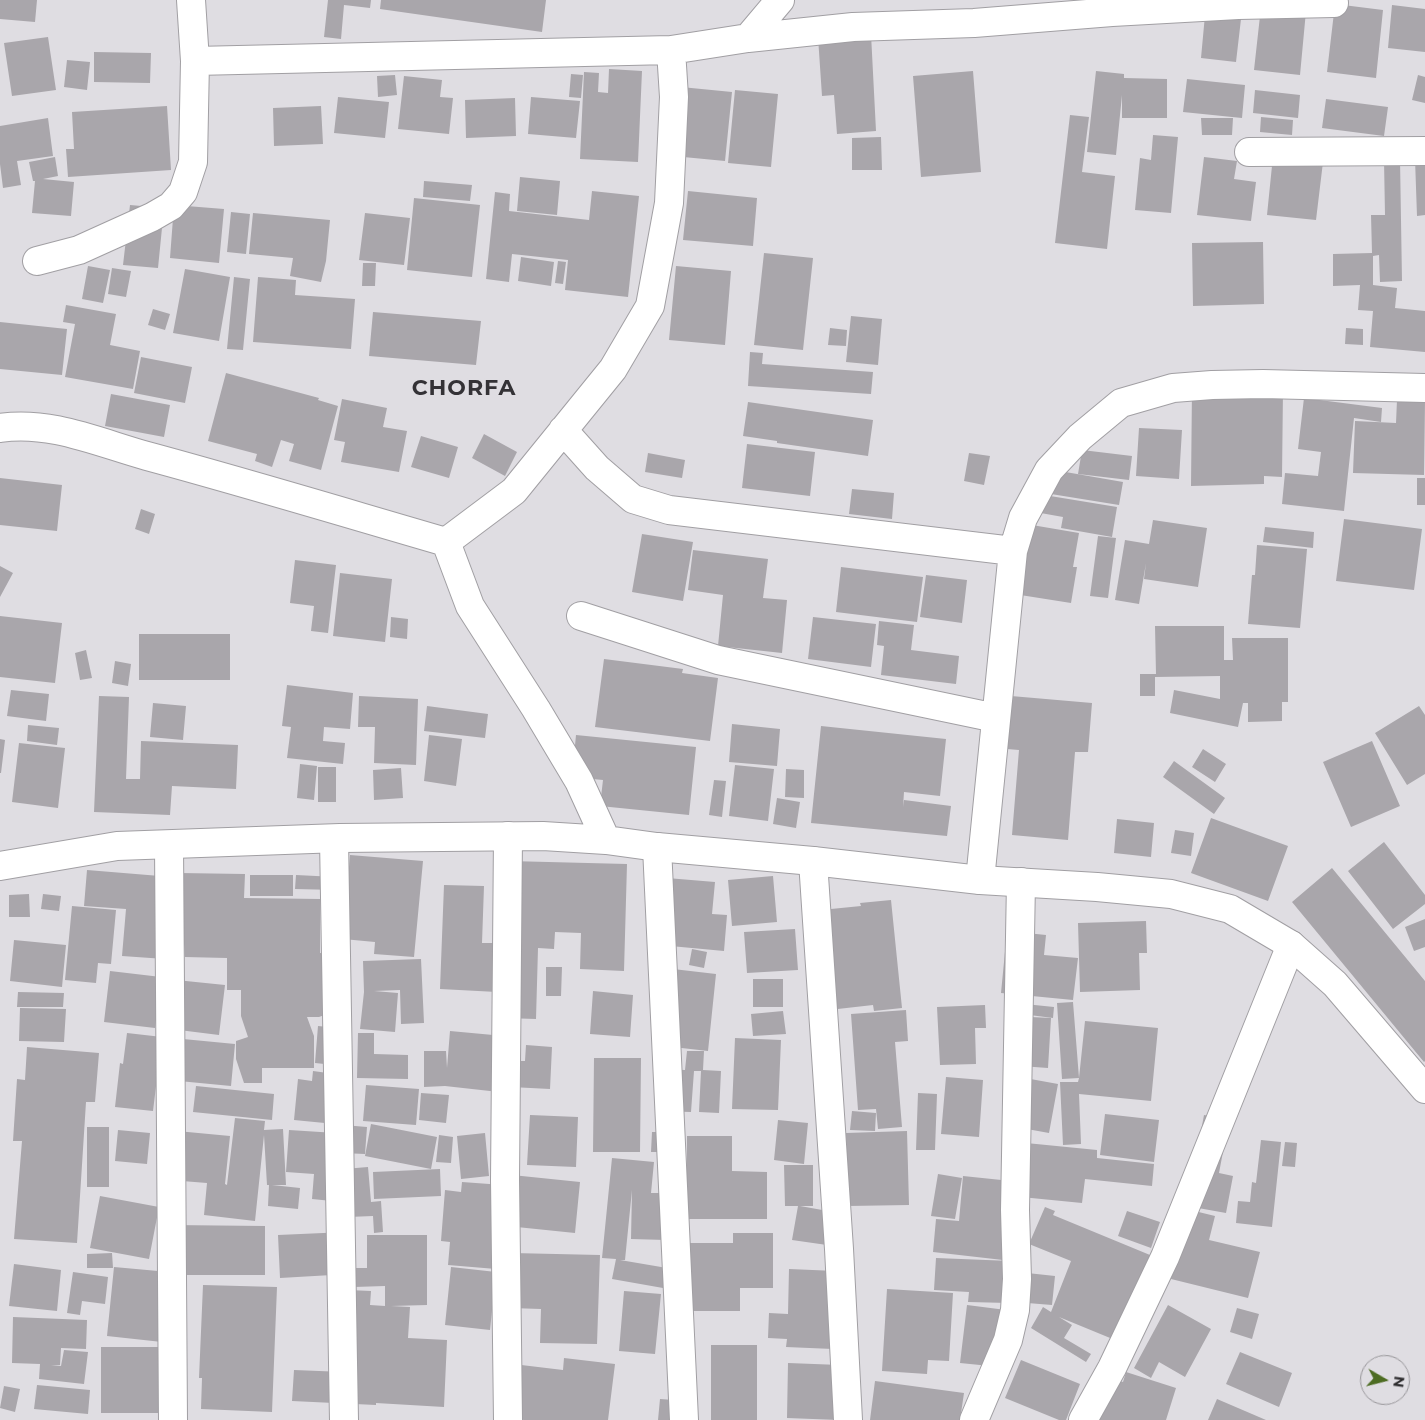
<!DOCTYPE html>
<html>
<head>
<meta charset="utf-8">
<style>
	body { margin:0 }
	#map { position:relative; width:1425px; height:1420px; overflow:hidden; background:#dfdde2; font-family:Montserrat,sans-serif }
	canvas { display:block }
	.north { position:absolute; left:1360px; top:1355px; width:50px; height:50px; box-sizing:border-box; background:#dfdde2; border:1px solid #979599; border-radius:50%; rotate:98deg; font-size:14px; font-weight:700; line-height:20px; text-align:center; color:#2b2a2c }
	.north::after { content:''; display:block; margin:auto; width:18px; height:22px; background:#4d6c22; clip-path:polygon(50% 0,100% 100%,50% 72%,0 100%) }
</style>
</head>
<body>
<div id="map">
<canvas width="1425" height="1420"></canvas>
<div class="north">N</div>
</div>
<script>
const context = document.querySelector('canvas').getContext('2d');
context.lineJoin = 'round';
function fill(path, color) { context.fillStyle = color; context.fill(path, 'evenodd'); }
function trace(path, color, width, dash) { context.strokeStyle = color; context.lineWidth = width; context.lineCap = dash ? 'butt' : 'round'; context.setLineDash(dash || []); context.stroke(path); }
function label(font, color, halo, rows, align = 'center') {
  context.font = font + ' Montserrat,sans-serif'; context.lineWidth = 4; context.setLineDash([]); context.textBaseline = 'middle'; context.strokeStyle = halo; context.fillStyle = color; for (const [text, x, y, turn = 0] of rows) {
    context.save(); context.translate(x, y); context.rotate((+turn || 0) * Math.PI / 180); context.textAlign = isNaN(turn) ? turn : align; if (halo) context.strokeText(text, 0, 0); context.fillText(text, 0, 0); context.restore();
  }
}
const building = new Path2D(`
	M0 0H37L35 22 0 19Z
	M328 0H371L370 8 344 5 341 39 324 37Z
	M381 0H546L542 32 380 9Z
	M1335 4 1383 10 1376 78 1327 72Z
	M1392 5 1425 9V52L1388 48Z
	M1261 7 1306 11 1300 75 1254 70Z
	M1205 15 1241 19 1236 62 1201 58Z
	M871 34 876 131 837 134 834 95 822 96 818 37Z
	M48 37 56 90 12 96 4 43Z
	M94 52 151 53 150 83 94 82Z
	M67 60 90 62 87 90 64 87Z
	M609 69 642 71 638 162 580 159 584 72 599 73 598 92 608 93Z
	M973 71 981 172 921 177 913 76Z
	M1096 71 1124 74V78L1167 79V118H1122V95L1116 155 1087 152Z
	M571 74 583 75 581 98 569 97Z
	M395 75 397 95 378 97 377 76Z
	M1418 75 1425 77V103L1412 100Z
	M404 76 442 80 440 97 453 98 449 134 398 129Z
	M1187 79 1245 85 1242 118 1183 112Z
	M681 87 732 92 725 161 673 156Z
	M735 90 778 94 771 167 728 163Z
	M1255 90 1300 95 1298 118 1253 113Z
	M338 97 389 102 385 138 334 133Z
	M531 97 580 101 576 138 528 134Z
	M515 98 516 136 466 138 465 100Z
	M1326 99 1388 107 1384 136 1322 128Z
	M167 106 171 170 68 177 66 149H74L72 112Z
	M321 106 323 144 274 146 273 108Z
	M1070 115 1089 117 1082 172 1115 176 1107 249 1055 243Z
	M1261 117 1293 120 1292 135 1260 132Z
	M48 118 53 156 17 161 21 185 3 188 0 164V126Z
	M1201 118H1233L1232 135H1202Z
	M1153 135 1178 137 1171 213 1135 210 1140 158 1151 160Z
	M881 137 882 170H852V138Z
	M1273 156 1323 162 1316 220 1267 215Z
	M55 157 58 176 43 179 74 182 71 216 32 213 35 181H33L29 162Z
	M1204 157 1237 161 1234 179 1256 182 1251 221 1197 215Z
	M1400 159 1402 281 1380 282 1379 255 1373 256V285L1397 288 1395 308 1425 311V352L1370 347 1373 311 1358 310 1360 285 1333 286V254L1372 253 1371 215H1385L1384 160Z
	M1415 159H1425V215L1417 216Z
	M520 177 560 181 557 215 517 211Z
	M424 181 472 185 470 201 423 197Z
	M592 191 639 196 628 297 565 290 568 260 512 254 509 282 486 279 495 192 510 194 509 211 589 220Z
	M688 191 757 198 753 246 683 240Z
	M414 198 480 205 472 277 407 270Z
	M130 205 164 208 158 268 123 265Z
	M174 205 224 209 219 263 170 258Z
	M231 212 250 214 246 254 227 252Z
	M253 213 330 220 326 261 321 282 290 276 293 258 249 254Z
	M365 213 410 218 404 265 359 260Z
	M1263 242 1264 304 1193 306 1192 243Z
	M764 253 813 258 803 350 754 345Z
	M521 257 554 262 551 286 518 281Z
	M558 261 566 262 563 284 555 283Z
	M363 263H376L375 286H362Z
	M88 266 110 270 103 303 82 299Z
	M676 266 731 271 725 345 669 340Z
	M112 268 131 271 126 297 108 294Z
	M185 269 230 277 219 341 173 333Z
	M234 277 250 279 243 350 227 349Z
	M258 277 296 280 295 295 355 299 351 349 253 342Z
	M66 305 116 314 110 345 140 351 133 389 65 377 75 324 63 322Z
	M153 309 170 314 165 330 148 325Z
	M373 312 481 321 476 365 369 356Z
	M851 316 882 319 878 365 846 362Z
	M0 322 67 329 62 375 0 369Z
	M830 328 847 330 846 346 828 345Z
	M1346 328 1363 329V345L1345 344Z
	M750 352 763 353 762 364 873 372 871 394 748 386Z
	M141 357 192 367 185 403 134 393Z
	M226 373 319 398 318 400 338 406 321 470 289 461 294 444 281 440 272 467 255 461 257 454 208 441Z
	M1192 388 1283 389 1282 477 1264 476V484L1191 486Z
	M111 394 170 405 164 437 105 426Z
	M1304 398 1382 408 1381 422 1354 418 1344 511 1282 504 1285 473 1318 476 1321 452 1298 449Z
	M342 399 387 408 383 427 407 431 399 472 341 462 345 442 334 440Z
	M1397 400 1425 401 1424 475 1353 473 1355 421 1396 423Z
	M748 402 873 420 868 456 777 443V441L743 436Z
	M1139 428 1182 430 1179 479 1136 476Z
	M484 434 517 452 505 476 472 458Z
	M421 436 458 447 449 478 411 467Z
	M747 444 815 452 810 496 742 488Z
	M1082 450 1132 456 1129 480 1078 474Z
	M648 453 685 460 682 478 645 472Z
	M969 453 990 456 984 485 964 481Z
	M1054 470 1123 482 1119 505 1051 494Z
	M0 478 62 485 57 531 0 525Z
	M1417 478H1425V505H1417Z
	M852 489 894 493 892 519 849 514Z
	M1038 494 1117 507 1112 537 1061 528 1063 517 1035 512Z
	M141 509 155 514 149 534 135 529Z
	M1344 519 1422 529 1414 590 1336 581Z
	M1153 520 1207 528 1198 587 1144 579 1146 563 1139 604 1115 600 1125 540 1149 544Z
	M1026 524 1079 533 1073 567H1077L1071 603 1014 594Z
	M1265 527 1314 532 1313 548 1263 542Z
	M642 534 693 542 683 601 632 592Z
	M1098 536 1116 538 1108 598 1090 596Z
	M1257 545 1307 549 1300 628 1248 624 1252 575H1255Z
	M693 550 768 559 763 598 787 600 782 653 718 646 723 595 688 590Z
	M295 560 336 565 328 633 311 631 314 606 290 603Z
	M0 566 13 573 0 597Z
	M841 567 923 577 917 622 836 612Z
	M340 573 392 579 385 642 333 636Z
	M926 575 967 580 962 623 920 617Z
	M0 616 62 623 55 683 0 677Z
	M391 617 408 619 407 639 390 637Z
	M813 617 876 624 871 667 808 659Z
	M879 621 914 625 911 650 959 656 956 684 881 675 884 646 877 645Z
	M1155 626H1224V660H1233L1232 638H1288V702H1282V721L1248 722V703H1243L1238 727 1170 713 1174 690 1220 699V676L1155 677V696H1140V674H1156Z
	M139 634H230V680H139Z
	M86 650 92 678 80 680 75 653Z
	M604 659 683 669 682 673 718 678 710 741 595 727Z
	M115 661 131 664 128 686 112 683Z
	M287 685 353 693 350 729 324 727 323 741 345 743 343 764 287 758 291 727 282 726Z
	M11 690 49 694 46 721 7 716Z
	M99 696 129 697 126 779H140L141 741 238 745 236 789 172 786 170 815 94 812Z
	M359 696 418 699 416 765 374 763 375 727H358Z
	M1011 696 1092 703 1088 752H1075L1068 840 1012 835 1019 750 1007 749Z
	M153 703 186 706 183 740 150 737Z
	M427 706 488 714 485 738 424 731Z
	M1419 706 1425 715V774L1407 785 1375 733Z
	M732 724 780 729 777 766 729 762Z
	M28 725 59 728 57 745 27 741Z
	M821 726 946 739 940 796 904 792 903 807 904 800 951 806 947 836 811 823Z
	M429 735 462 739 456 786 424 781Z
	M576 735 696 747 689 815 600 806 603 780 572 777Z
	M0 739 5 740 1 773H0Z
	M1372 741 1400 806 1351 827 1323 762Z
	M19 743 65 748 58 808 12 802Z
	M1203 749 1226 764 1215 782 1192 767Z
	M1174 761 1225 798 1214 814 1163 777Z
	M300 764 317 766 314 800 297 798Z
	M735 765 774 769 768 821 729 816Z
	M318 767H336V802H318Z
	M401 768 403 798 374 800 373 770Z
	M786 769 804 770V798L785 797Z
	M714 780 726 781 722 817 709 815Z
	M777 798 800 802 796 828 773 824Z
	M1211 818 1288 846 1268 901 1191 873Z
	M1117 819 1154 823 1151 857 1114 853Z
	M1175 830 1194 833 1191 856 1171 853Z
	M1384 842 1425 895V904L1393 929 1348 871Z
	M350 855 423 861 414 957 374 954 375 942 343 939Z
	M509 861 627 864 624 971 580 969 581 933 555 932 554 949 538 948 536 1019 504 1018Z
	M1332 868 1425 981V1061L1424 1062 1292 902Z
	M87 870 172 877 165 959 122 956 126 909 84 906Z
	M179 873 245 874 244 898 320 899V953H332L333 1012 319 1017H307L314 1036V1068H262V1083H244L236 1059V1041L248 1037 241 1016V990H227V958L185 957Z
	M250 875H293V896H250Z
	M296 875 336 877V890L295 889Z
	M773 876 777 922 732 926 728 880Z
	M655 877 715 882 712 914 727 915 724 951 649 944Z
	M444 885 484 886 482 943H499L497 992 440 989Z
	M29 894 30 917H9V895Z
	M43 894 61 896 59 911 41 909Z
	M891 900 902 1008 874 1011 873 1005 820 1011 811 911 861 906 860 903Z
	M72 906 116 910 111 964 98 963 96 983 65 980Z
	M1425 919V947L1414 951 1405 927Z
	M1146 921 1147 953H1139L1140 990 1080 992 1078 923Z
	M795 929 798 970 747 973 744 932Z
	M1007 931 1046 935 1044 955 1078 958 1073 1000 1001 993Z
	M14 940 66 945 62 987 10 981Z
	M692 949 707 952 704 968 689 965Z
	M421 959 424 1023 401 1024 400 990 374 991 398 993 395 1032 360 1029 364 992 363 961Z
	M546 967H562L561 996H546Z
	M673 969 716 974 708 1051 664 1046Z
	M110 971 161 977 155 1028 104 1022Z
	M753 979H783V1007H753Z
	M176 980 225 985 219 1035 171 1029Z
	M593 991 633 995 630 1037 590 1034Z
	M18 992 64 993 63 1007H17Z
	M1073 1002 1079 1078 1085 1021 1158 1028 1151 1101 1079 1094 1081 1144 1063 1145 1060 1082H1078L1079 1078 1062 1079 1057 1003Z
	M1015 1003 1054 1007 1053 1018 1014 1013Z
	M985 1005 986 1028H975L976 1064 940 1065 937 1007Z
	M20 1008 66 1009 64 1042 19 1041Z
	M906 1010 908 1041 895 1042 902 1127 878 1129 876 1109 858 1110 851 1014Z
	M783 1011 786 1034 753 1036 751 1014Z
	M1010 1016 1051 1018 1048 1068 1007 1065Z
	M318 1026 338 1028 334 1065 315 1063Z
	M450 1031 504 1036 499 1092 445 1086 424 1087V1051H446L447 1068Z
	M127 1033 162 1037 153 1111 115 1107 120 1063 123 1064Z
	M358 1033H374V1054L408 1055V1079L357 1078Z
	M735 1038 781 1040 778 1110 732 1109Z
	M183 1039 235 1044 231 1086 179 1081Z
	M526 1045 552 1047 550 1089 511 1087 512 1061H525Z
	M27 1047 99 1053 95 1102H86L77 1243 14 1239 22 1141H13L17 1079 25 1080Z
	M687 1051H704L703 1070 721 1071 719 1113 699 1112 701 1071H694L691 1112 658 1111 660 1069 685 1070Z
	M594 1058H641L640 1152H593Z
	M313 1071 335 1074V1124L294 1120 298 1079 312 1081Z
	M1014 1076 1058 1084 1049 1133 1005 1125Z
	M946 1077 983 1080 979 1137 941 1134Z
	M366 1085 419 1089 416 1125 363 1121Z
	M196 1086 274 1094 272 1120 193 1112Z
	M421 1093 449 1095 446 1123 419 1120Z
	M918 1093 937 1094 935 1150H916Z
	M852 1111 876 1113 875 1131 850 1130Z
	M1105 1114 1159 1120 1154 1162 1100 1155Z
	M530 1115 578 1117 576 1167 527 1165Z
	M1204 1115 1229 1120 1219 1173 1233 1176 1226 1213 1187 1206Z
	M235 1118 265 1121 264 1130 283 1129 286 1185H272L300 1188 298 1209 268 1206 269 1185H267L264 1135 255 1221 204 1215 207 1183 182 1181 177 1131 230 1136 225 1184 227 1185Z
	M778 1120 808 1123 804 1164 774 1160Z
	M371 1124 437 1137 431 1169 365 1156Z
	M343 1125 367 1127 365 1154 342 1153Z
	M87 1127H109V1187H87Z
	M118 1130 150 1133 147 1164 115 1161Z
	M289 1130 336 1133 332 1201 312 1199 314 1174 286 1172Z
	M907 1131 909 1205 848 1206 846 1133Z
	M652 1132H665L664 1152H651Z
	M485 1133 489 1176 461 1179 457 1136Z
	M439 1135 453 1137 451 1163 436 1162Z
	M687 1136H732V1171L767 1172V1219H687Z
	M1261 1140 1281 1142 1272 1227 1236 1223 1238 1201 1250 1202 1252 1182 1256 1183Z
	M1016 1142 1097 1150V1158L1154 1164 1152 1186 1085 1179 1082 1203 1011 1196Z
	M1285 1142 1297 1143 1295 1167 1282 1166Z
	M612 1158 654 1162 651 1193H668L666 1240 631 1239 632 1190 625 1260H620L667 1268 663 1288 612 1279 616 1259 602 1258Z
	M784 1165H813V1206H800L839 1213 834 1246 792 1240 798 1206H785Z
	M368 1167 371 1202 381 1201 383 1232 374 1233 373 1216 348 1217 344 1169Z
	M440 1169 441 1196 374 1199 373 1172Z
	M938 1174 962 1178 955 1219 931 1216Z
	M512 1175 580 1182 575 1233 507 1226Z
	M963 1176 1011 1181 1003 1260 933 1252 936 1219 959 1221Z
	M462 1182 503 1185 496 1269 448 1265 450 1242 441 1241 445 1190 461 1192Z
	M100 1196 159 1207 149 1259 90 1248Z
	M1174 1206 1215 1216 1209 1240 1260 1252 1248 1298 1167 1278Z
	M1045 1207 1055 1211 1053 1215 1150 1255 1115 1340 1059 1317 1072 1325 1064 1338 1091 1354 1086 1362 1031 1328 1043 1307 1051 1312 1071 1261 1029 1244Z
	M1127 1211 1160 1222 1151 1248 1118 1236Z
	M171 1225 265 1226V1275H171Z
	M346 1232 349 1274 280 1278 278 1235Z
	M733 1233H773V1288H740V1311H681L682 1243H733Z
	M367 1235H427V1305L391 1306 410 1307 408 1338 447 1340 444 1407 376 1403V1405L292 1401 294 1370 344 1372 348 1290 371 1291 370 1305 385 1306V1286L354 1287 353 1268H367Z
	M112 1253 113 1268H87V1254Z
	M512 1253 600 1255 597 1344 540 1343 541 1309 511 1308Z
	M936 1258 1011 1261 1009 1303 968 1302 969 1292 934 1290Z
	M14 1264 61 1270 57 1311 9 1306Z
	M114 1267 169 1272 162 1342 107 1336Z
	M451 1267 496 1272 490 1330 445 1325Z
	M789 1269 836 1271 833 1349 786 1347 787 1339 768 1338 769 1313 788 1314Z
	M73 1272 108 1277 105 1304 82 1301 80 1315 67 1313Z
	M1018 1272 1055 1276 1052 1305 1015 1302Z
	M203 1285 277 1287 272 1412 201 1409 202 1378H199Z
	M887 1289 953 1293 949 1361 928 1360 927 1374 882 1371Z
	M624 1291 661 1294 655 1354 619 1351Z
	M967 1305 1006 1310 1000 1367 960 1363Z
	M1168 1305 1211 1329 1185 1377 1159 1362 1151 1378 1134 1368Z
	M1237 1308 1259 1314 1252 1339 1230 1332Z
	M13 1317 87 1320 86 1349 61 1348 60 1365H51L61 1366 64 1350 88 1352 84 1384 39 1379 40 1364 12 1363Z
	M711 1345H757V1420H711Z
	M101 1347H175V1413H101Z
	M1240 1352 1292 1373 1279 1407 1226 1384Z
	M564 1358 615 1364 608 1420H524L507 1418 513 1364 563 1370Z
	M1021 1360 1080 1384 1066 1420H1059L1005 1398Z
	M788 1363 840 1365 839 1420 787 1418Z
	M1126 1372 1176 1388 1166 1420H1094L1107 1377 1123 1382Z
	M875 1381 964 1393 960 1420H870Z
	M37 1385 90 1390 88 1414 34 1409Z
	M4 1386 20 1389 15 1412 0 1408Z
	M660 1399 674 1400 672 1420H658Z
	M1217 1399 1266 1420H1208Z`);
const street = new Path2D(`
	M748 38 780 0
	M671 50 748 38 853 27 974 23 1112 12 1238 5 1334 3
	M195 61 671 50 674 97 669 203 650 306 613 369 514 491 446 542
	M1249 152 1425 151
	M37 261 79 250 152 217 171 206 183 192 193 162 195 61 191 0
	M563 430 597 468 633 499 669 510 1013 551
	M581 616 718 660 996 718
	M508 836 505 1180 508 1420
	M334 839 344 1420
	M169 845 173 1420
	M657 847 684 1420
	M813 861 839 1249 848 1420
	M980 880 1013 551 1023 518 1049 470 1080 437 1121 403 1173 388 1212 385 1263 384 1425 388
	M974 1420 1008 1340 1015 1310 1017 1279 1015 1210 1021 882
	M1083 1420 1112 1368 1165 1257 1291 945`);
const secondary = new Path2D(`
	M0 428C49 420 100 443 147 456 247 483 346 513 446 542L470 606 536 709 579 781 606 840
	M0 866 117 846 340 838 543 836 606 840 657 847 813 861 980 880 1097 887 1171 894 1230 909 1291 945 1335 984 1425 1089`);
const districtNames = [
	["CHORFA",464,389]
];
fill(building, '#a9a6ab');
trace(street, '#a19fa3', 30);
trace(secondary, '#a19fa3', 30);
trace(street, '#fff', 28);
trace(secondary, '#fff', 28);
context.letterSpacing = '1px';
label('bold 22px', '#343236', '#dfdde2', districtNames);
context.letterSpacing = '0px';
</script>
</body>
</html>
